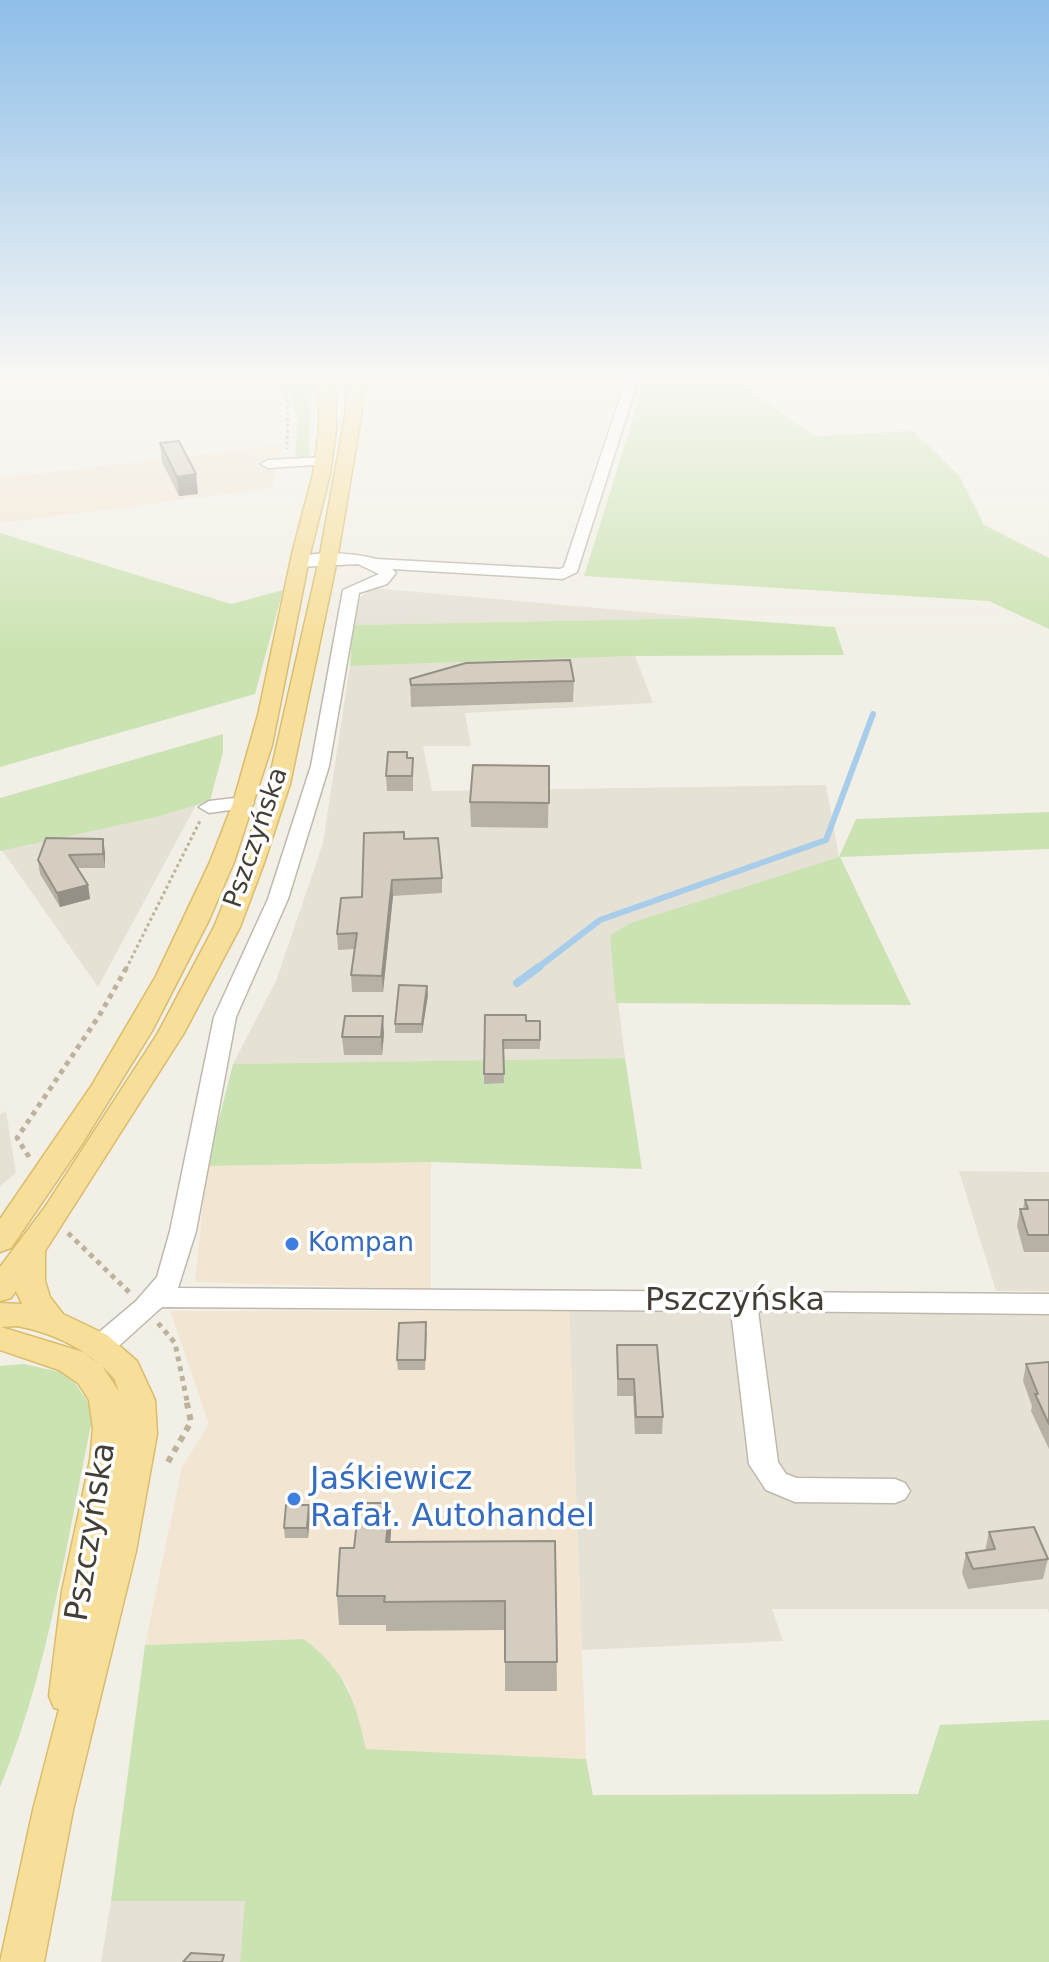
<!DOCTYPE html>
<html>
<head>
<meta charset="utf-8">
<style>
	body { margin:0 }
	canvas { display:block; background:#f2efe6 }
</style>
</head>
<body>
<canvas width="1049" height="1962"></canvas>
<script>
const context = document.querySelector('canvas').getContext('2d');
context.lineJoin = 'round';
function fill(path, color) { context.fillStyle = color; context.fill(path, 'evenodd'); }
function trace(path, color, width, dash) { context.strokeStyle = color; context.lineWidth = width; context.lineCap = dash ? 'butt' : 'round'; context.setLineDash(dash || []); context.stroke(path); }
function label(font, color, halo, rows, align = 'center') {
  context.font = font + ' "DejaVu Sans",sans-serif'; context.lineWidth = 7; context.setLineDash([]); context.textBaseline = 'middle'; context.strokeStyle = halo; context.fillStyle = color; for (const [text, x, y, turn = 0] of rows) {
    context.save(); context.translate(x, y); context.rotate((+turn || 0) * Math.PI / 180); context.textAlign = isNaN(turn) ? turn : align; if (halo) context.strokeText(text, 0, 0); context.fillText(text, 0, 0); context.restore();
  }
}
const residential = new Path2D(`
	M372 588 709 618 353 625 360 598Z
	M635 656 653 703 465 713 471 746H423L432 791 826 785 839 857 630 923 610 935 625 1058 233 1064 276 981 323 843 350 666Z
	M196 805 98 987 2 850 157 817Z
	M6 1111 16 1173 0 1186V1114Z
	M959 1171 1049 1172V1291H996Z
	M569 1311 1049 1315V1613L1047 1609H772L783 1641 582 1650Z
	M111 1901H246L240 1962H101Z`);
const commercial = new Path2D(`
	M282 445 272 488 0 523V478Z
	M431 1162V1289L195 1282 207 1166Z
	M170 1311H569L586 1759 366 1749 348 1686 304 1639 145 1645 182 1467 209 1424Z`);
const green = new Path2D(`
	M284 377H312L309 456 299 458 295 454 298 420Z
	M646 377H731L815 436 913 431 959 475 984 525 1049 558V629L989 601 584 576Z
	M0 533 231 604 283 590 255 694 0 767Z
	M709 618 835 627 844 655 635 656 350 666 353 625Z
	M223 734V752L210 801 157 817 0 851V798Z
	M1049 812V849L840 857 911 1005 616 1003 610 935 630 923 839 857 856 819Z
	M625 1058 642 1169 431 1162 207 1166 233 1064Z
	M24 1364 69 1374 94 1411C67 1536 50 1668 0 1787V1366Z
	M304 1639C346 1672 355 1699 366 1749L586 1759 593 1795 918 1794 940 1725 1049 1720V1962H240L245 1901H111L145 1645Z`);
const streamFar1 = new Path2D(`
	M536 969 600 920 826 840 873 714`);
const stream = new Path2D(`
	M517 983 539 967`);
const pathFar2 = new Path2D(`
	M280 377 288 404 287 449
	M126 969 201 819`);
const pathFar1 = new Path2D(`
	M29 1157 17 1138 99 1016 127 967
	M68 1233 130 1293
	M158 1323 175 1343 187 1401`);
const path = new Path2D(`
	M168 1462 191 1422 186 1399`);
const minor = new Path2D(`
	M627 377H639L577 572 563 579 392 569 396 573 387 584 359 593 329 766 288 899 236 1017 196 1231 178 1288 1049 1294V1314L758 1311 778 1462 786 1474 797 1478 895 1479 905 1483 910 1491 905 1499 895 1503 795 1502 766 1490 749 1464 731 1311 162 1307 111 1353 101 1356 91 1353 87 1346 91 1339 136 1301 157 1277 170 1231 214 1017 268 899 311 766 343 590 379 574 358 564 299 567 291 562C307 549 356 553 376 559L560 569 564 567Z
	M324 457 329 458V464L268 468 261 464 268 460Z
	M244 797 251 799 254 803 251 807 209 813 199 807 209 801Z`);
const major = new Path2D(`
	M319 377H335L336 430 330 474 310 554 272 745 234 862 209 920 152 1031 82 1144 11 1248 0 1252V1219L92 1085 156 976 210 862 233 803 258 715 292 554 313 474 319 430Z
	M347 377H363L361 417 337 560 290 784 264 863 240 927 184 1033 45 1251V1281L50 1297 63 1314 107 1335 137 1361 155 1400 157 1434 136 1551 73 1810 44 1962H0L33 1810 59 1709 54 1708 49 1696 62 1591 90 1460 93 1429 89 1400 78 1383 59 1370 0 1350V1303L22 1304 16 1291 11 1298 0 1301V1267L45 1207 158 1033 214 927 240 863 268 784 319 560 345 417ZM17 1326C49 1332 76 1344 101 1365L83 1352 1 1327ZM102 1366 114 1378 120 1394 118 1390Z`);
const wall = new Path2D(`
	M160 443 198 494 179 496 162 462Z
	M410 679 574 681 573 702 411 707Z
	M407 758H413V791H387L386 776Z
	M549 766 548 828 471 827 470 802Z
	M103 839 105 868H78L88 885 90 899 60 907 40 874 38 860Z
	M404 839 442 878V893L393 896 383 992H352L351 975 354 949 338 950 337 934Z
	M428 995 422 1033H395V1024Z
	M485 1015 526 1021H540V1049H503L504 1083 484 1084Z
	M384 1034 382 1055H344L342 1037Z
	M1025 1200H1049V1252H1024L1017 1226 1020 1209H1023Z
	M427 1332 425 1370H398L397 1360Z
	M617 1345 663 1417 662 1434H635L633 1396H617Z
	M1049 1362V1449L1031 1411 1032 1406 1023 1381 1026 1364Z
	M390 1503 391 1532 390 1542 555 1541 557 1691H505V1630L386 1631V1625H339L337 1596 354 1548Z
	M310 1515 308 1538H285L284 1528Z
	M989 1532 1048 1559 1043 1579 968 1589 962 1573 966 1553 985 1551Z`);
const shadedWall = new Path2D(`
	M196 474 198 494 179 496 177 477Z
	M103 839 105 852V868L103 854Z
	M392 880 393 896 383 992 382 976Z
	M88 885 90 899 60 907 57 893Z
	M427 986 428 995 422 1033V1024Z
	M383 1016 384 1034 382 1055 381 1037Z
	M390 1503 391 1532 388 1570 386 1542Z
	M309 1505 310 1515 308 1538 307 1528Z`);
const building = new Path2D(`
	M179 441 196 474 177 477 160 443Z
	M570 660 574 681 411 685 410 679 466 663Z
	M388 752H407V758H413L412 776H386Z
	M473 765 549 766V803L470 802Z
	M404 832V839L438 838 442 878 392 880 382 976 351 975 357 933 337 934 341 898 362 897 364 833Z
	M46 838 103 839V854L69 855 88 885 57 893 38 860Z
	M399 985 427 986 422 1024H395Z
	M485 1015H526V1021H540V1040H503L504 1074H484Z
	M345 1016H383L381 1037H342Z
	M1025 1200H1049V1235H1028L1020 1209H1028Z
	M426 1322 425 1360H397L399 1323Z
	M617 1345H657L663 1417H636L634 1379H618Z
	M1049 1362V1424L1035 1394H1038L1026 1364Z
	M359 1503H390L386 1542 555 1541 557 1662H505V1601L384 1602 385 1596H337L340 1548H354Z
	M286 1505H309L307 1528H284Z
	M1034 1527 1048 1559 973 1569 966 1553 995 1549 989 1532Z
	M191 1953 224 1955 222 1962H183Z`);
const markers = [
	[292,1244,8,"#3f7fe0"],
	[294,1499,8,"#3f7fe0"]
];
const streetNames = [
	["Pszczyńska",257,838,-71]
];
const shopNames = [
	["Kompan",308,1244]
];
const nearStreetnames = [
	["Pszczyńska",735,1302],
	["Pszczyńska",92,1532,-81]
];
const nearShopnames = [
	["Jaśkiewicz",310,1481],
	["Rafał. Autohandel",310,1518]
];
fill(residential, '#e5e1d5');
fill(commercial, '#f2e6d3');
fill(green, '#cbe3b2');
trace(streamFar1, '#a7cdea', 6);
trace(stream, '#a7cdea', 8);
trace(minor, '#bfb9ad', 3);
trace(major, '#dabc6c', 3);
trace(pathFar2, '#bdb29c', 3, [3, 3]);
trace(pathFar1, '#bdb29c', 5, [5, 5]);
trace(path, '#bdb29c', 6, [6, 6]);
fill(minor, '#fff');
fill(major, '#f7df9a');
fill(wall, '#b7b0a4');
fill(shadedWall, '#959086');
fill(building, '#d5cdbf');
trace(building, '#959086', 2);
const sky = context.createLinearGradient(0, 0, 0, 651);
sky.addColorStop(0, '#8ebee9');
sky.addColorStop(0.58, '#f9f8f4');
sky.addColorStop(1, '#f9f8f400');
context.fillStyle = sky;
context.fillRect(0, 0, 1049, 651);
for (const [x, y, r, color] of markers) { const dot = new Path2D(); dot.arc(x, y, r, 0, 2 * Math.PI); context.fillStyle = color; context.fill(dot); trace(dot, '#fff', 3); }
label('26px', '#443f36', '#fff', streetNames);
label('26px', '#366cbe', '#fff', shopNames, 'left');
label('32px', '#443f36', '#fff', nearStreetnames);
label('32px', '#366cbe', '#fff', nearShopnames, 'left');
</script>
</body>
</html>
